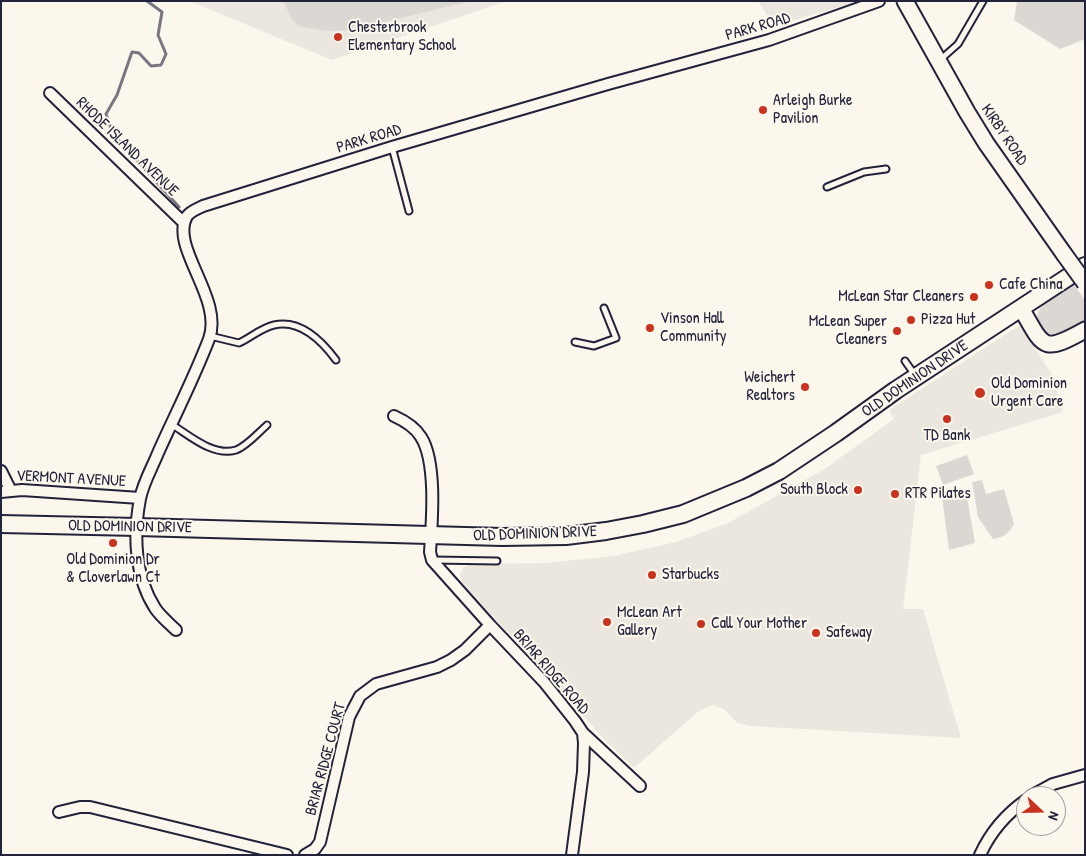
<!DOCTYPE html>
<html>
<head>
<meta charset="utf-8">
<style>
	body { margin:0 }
	#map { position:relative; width:1086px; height:856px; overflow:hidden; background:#fbf7ec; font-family:"Patrick Hand",sans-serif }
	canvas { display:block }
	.frame { position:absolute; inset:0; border:2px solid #22223b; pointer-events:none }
	.north { position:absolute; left:1016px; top:786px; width:50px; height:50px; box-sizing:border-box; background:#fbf7ec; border:1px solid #a4a2a5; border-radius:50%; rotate:111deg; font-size:14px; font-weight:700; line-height:20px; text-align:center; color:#22223b }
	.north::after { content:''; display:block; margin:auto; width:18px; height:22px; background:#c8321e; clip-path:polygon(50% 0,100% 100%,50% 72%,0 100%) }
</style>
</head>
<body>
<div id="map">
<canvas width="1086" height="856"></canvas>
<div class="frame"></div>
<div class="north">N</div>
</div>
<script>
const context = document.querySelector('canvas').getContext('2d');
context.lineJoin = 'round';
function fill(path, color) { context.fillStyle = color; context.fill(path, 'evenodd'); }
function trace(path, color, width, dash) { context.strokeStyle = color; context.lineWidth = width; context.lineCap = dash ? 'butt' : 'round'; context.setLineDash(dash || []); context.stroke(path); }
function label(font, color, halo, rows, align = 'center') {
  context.font = font + ' "Patrick Hand",sans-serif'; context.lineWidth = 4; context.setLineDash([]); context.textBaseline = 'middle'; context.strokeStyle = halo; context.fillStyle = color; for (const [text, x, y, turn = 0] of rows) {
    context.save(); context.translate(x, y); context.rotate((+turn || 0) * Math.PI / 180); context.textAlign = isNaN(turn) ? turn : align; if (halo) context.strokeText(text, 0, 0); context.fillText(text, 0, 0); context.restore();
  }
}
const built = new Path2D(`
	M189 1H507L332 60Z
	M758 1H860L774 26Z
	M1020 325 1052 375 1063 412 921 455 903 609H923L961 738 751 726 737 723 724 709 712 705 699 711 634 768 606 741 462 582 460 574 464 567 470 564 546 563 614 556 676 542 728 523 823 470 894 419 889 410Z`);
const green = new Path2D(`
	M283 1H471L352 30 325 31 298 26 292 19Z
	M1017 1H1085V39L1060 49 1014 20Z
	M1072 282 1084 299 1085 320 1060 337 1053 338 1046 334 1037 317 1038 312 1043 304Z
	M967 455 974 474 943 485 936 466Z
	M982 480 986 494 1004 489 1014 524C1008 534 1005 537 993 539L978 517 972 482Z
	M966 491 975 543 949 550 942 497Z`);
const stream = new Path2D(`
	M147 1 162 12 158 35 166 54 161 65 151 66 139 53 132 52 117 95 106 114 113 134 179 207`);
const service = new Path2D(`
	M941 59 958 44 983 1
	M392 147 409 211
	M827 187 864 172 886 169
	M210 336 239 343C250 338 261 328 274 325 300 319 322 341 336 360
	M575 342 594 346 616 338 604 308
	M905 361 915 375
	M171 424C189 435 213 457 236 450 247 446 258 433 267 425
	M433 560 497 561`);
const minor = new Path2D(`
	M50 93 184 223
	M394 416C405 421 415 427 421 437 437 462 432 522 430 552L432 560 490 625 544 682 575 721 583 733 584 743 583 772 572 855
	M1 471 11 491
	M1 492 22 490 140 498
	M176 630C169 623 160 616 155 608 135 577 133 535 140 499 143 483 152 468 158 453 175 415 194 378 209 339 224 298 169 247 187 216 191 211 197 209 203 206L392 147 608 84 769 40 879 1
	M583 733 640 786
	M1031 796 1053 784 1085 775
	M59 812 80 807H90L287 855
	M305 855 315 849 320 842 349 717 360 696 376 684 437 667 451 660 465 650 490 625
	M980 855C990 833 1006 814 1026 800`);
const secondary = new Path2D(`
	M905 1 967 112 986 143 1064 254
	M1021 308C1044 348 1042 354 1085 330`);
const primary = new Path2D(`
	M1 524 137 527 502 537 566 536 606 531 643 524 683 514 746 488 779 471 836 433 896 390 1085 266`);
const secondaryBridge = new Path2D(`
	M1064 254 1085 283`);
const markers = [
	[338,37,5,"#c8321e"],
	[763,110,5,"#c8321e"],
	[989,285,5,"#c8321e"],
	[974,297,5,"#c8321e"],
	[911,320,5,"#c8321e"],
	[650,328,5,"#c8321e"],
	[897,331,5,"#c8321e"],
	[805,387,5,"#c8321e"],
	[980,393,6,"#c8321e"],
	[947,419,5,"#c8321e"],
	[858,490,5,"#c8321e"],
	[895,494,5,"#c8321e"],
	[113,543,5,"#c8321e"],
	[652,575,5,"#c8321e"],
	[607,622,5,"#c8321e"],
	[701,624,5,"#c8321e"],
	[816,633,5,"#c8321e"]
];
const streetNames = [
	["PARK ROAD",758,27,-16],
	["KIRBY ROAD",1004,135,56],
	["PARK ROAD",369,139,-17],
	["RHODE ISLAND AVENUE",127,147,44],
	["OLD DOMINION DRIVE",915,379,-34],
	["VERMONT AVENUE",71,479,3],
	["OLD DOMINION DRIVE",130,527,1],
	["OLD DOMINION DRIVE",535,534,-2],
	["BRIAR RIDGE ROAD",551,672,49],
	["BRIAR RIDGE COURT",326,759,-75]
];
const poiNames = [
	["Chesterbrook",348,28],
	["Elementary School",348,46],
	["Arleigh Burke",773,101],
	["Pavilion",773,119],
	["Cafe China",999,285],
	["McLean Star Cleaners",964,297,"right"],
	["Vinson Hall",660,319],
	["Community",660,337],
	["Pizza Hut",921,320],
	["McLean Super",887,322,"right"],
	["Cleaners",887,340,"right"],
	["Weichert",795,378,"right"],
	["Realtors",795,396,"right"],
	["Old Dominion",991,384],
	["Urgent Care",991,402],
	["TD Bank",947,436,"center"],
	["South Block",848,490,"right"],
	["RTR Pilates",905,494],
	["Old Dominion Dr",113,560,"center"],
	["& Cloverlawn Ct",113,578,"center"],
	["Starbucks",662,575],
	["McLean Art",617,613],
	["Gallery",617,631],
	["Call Your Mother",711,624],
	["Safeway",826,633]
];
fill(built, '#ebe7df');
fill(green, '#dbd8d3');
trace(stream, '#787681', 3);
trace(service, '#22223b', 9);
trace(minor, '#22223b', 14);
trace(secondary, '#22223b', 19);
trace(primary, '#22223b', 20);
trace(service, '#fbf7ec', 5);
trace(minor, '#fbf7ec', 10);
trace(secondary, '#fbf7ec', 15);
trace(primary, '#fbf7ec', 16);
trace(secondaryBridge, '#22223b', 19, []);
trace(secondaryBridge, '#fbf7ec', 15);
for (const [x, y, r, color] of markers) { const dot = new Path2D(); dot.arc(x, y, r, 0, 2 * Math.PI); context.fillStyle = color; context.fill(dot); trace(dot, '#fbf7ec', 2); }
label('16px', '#22223b', '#fbf7ec', streetNames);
label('16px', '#22223b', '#fbf7ec', poiNames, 'left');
</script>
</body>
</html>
